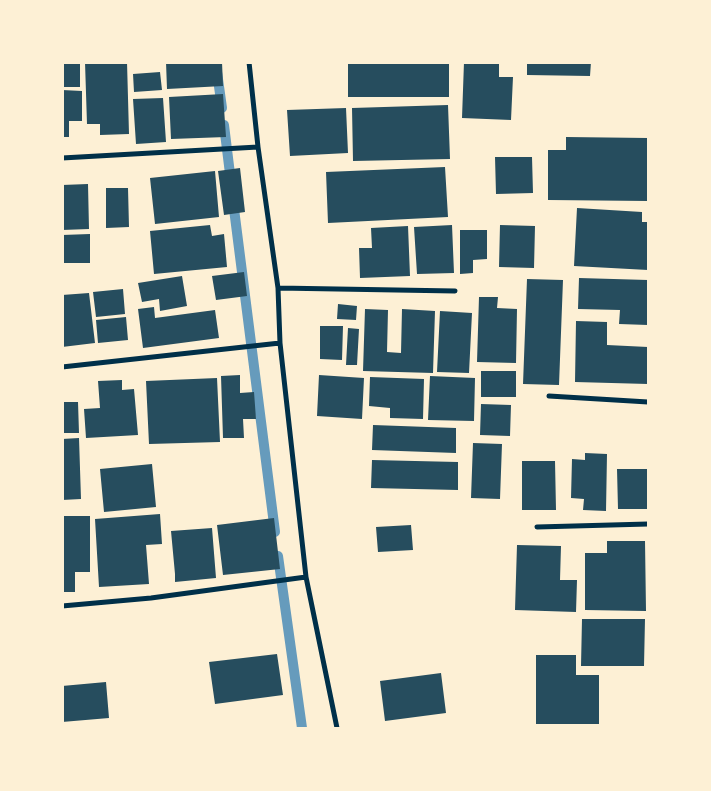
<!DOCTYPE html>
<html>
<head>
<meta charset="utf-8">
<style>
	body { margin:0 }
	#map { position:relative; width:711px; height:791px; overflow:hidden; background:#fdf0d5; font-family:"DejaVu Sans",sans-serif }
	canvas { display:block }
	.frame { position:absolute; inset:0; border:64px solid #fdf0d5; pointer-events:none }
</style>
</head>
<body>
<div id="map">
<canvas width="711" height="791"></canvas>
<div class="frame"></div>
</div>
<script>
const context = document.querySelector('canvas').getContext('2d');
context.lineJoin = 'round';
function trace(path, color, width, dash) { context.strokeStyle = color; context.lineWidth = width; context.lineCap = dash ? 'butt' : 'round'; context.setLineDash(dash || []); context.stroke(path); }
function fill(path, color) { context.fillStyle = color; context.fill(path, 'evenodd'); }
const stream = new Path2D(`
	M217 72 222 108
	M224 125 231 182
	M233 201 275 532
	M278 556 302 728`);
const building = new Path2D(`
	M85 62H127L129 134 100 135V124H87Z
	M166 62H222L223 86 167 89Z
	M348 62H449V97H348Z
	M464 62H499V77H513L511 120 462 118Z
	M527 62H591L590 76 527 75Z
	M62 64H80V87H62Z
	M160 72 162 90 134 92 133 74Z
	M62 90 82 91V121H69V137H62Z
	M223 94 226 137 171 139 169 97Z
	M163 98 166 142 136 144 133 99Z
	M448 105 450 159 353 161 352 108Z
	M346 108 348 153 290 156 287 110Z
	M566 137 648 138V201L548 200V150H566Z
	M495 157H532L533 193 496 194Z
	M445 167 448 217 328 223 326 172Z
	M240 168 245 212 224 215 218 171Z
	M215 171 219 217 155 224 150 178Z
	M88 184 89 229 62 230V185Z
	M106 188H128L129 227 106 228Z
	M577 208 642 212V222H648V270L574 266Z
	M210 225 212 236 224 234 227 267 154 274 150 231Z
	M452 225 454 273 417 274 414 227Z
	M500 225 535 226 534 268 499 267Z
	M408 226 410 276 360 278 359 248H372L371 228Z
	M460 230H487V259L473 260V273L460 274Z
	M90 234V263H62V235Z
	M244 272 247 296 216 300 212 276Z
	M182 276 187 306 160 311 159 299 142 302 138 283Z
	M579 278 648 280V325L619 324 620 310 578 309Z
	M527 279 563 280 559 385 523 384Z
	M123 289 125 314 96 317 93 292Z
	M89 293 95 343 62 347V295Z
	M479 297H498L497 308 517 309 516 363 477 362Z
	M338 304 357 306 356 320 337 319Z
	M154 307 155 318 215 310 219 338 143 348 138 309Z
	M365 309 388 310 387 352 401 353 402 309 435 311 433 373 363 371Z
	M440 311 472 313 469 373 437 372Z
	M126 317 128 340 98 343 96 320Z
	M576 321 607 322V345L648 347V384L575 382Z
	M320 326H343L342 360 320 359Z
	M348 328 359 329 357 365H346Z
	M481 371H516V397H481Z
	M240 375V393L254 392 256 419H243L244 438H223L221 376Z
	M319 375 364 378 362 419 317 416Z
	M430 376 475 378 474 421 428 420Z
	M370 377 424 379 423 419 390 418V408L369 406Z
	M217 378 220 442 149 444 146 381Z
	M122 380V390L134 389 138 435 86 438 84 409 100 408 98 381Z
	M62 402H78L79 433H62Z
	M481 404 511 405 510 436 480 435Z
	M373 425 456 428V453L372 450Z
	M79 438 81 499 62 500V439Z
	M473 443 502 444 500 499 471 498Z
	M585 453 607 454 606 511 583 510 584 499 571 498 572 459 585 460Z
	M372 460 458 462V490L371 488Z
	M522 461H555L556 510H522Z
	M152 464 156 507 104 512 100 469Z
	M617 469H648V509H618Z
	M160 514 162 544 146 545 149 584 99 587 95 519Z
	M62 516H90V572H75V592H62Z
	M274 518 280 569 223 575 217 525Z
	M411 525 413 550 378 552 376 527Z
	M212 528 216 578 175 582V574L171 531Z
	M607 541H645L646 611 585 610V553H607Z
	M517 545 561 546 560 580H577L576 612 515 610Z
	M582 619H645L644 666H581Z
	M277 654 283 695 215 704 209 662Z
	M536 655H576V675H599V724H536Z
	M441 673 446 713 385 721 380 681Z
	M106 682 109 718 62 722V686Z`);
const minor = new Path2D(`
	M249 62 258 147 278 288 280 343 306 577 337 728
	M62 158 258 147
	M278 288 455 291
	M62 367 280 343
	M549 396 648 402
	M537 527 648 524
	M62 606 151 598 306 577`);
trace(stream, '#669bbc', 10);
fill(building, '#264d5e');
trace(minor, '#003049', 5);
</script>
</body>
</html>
